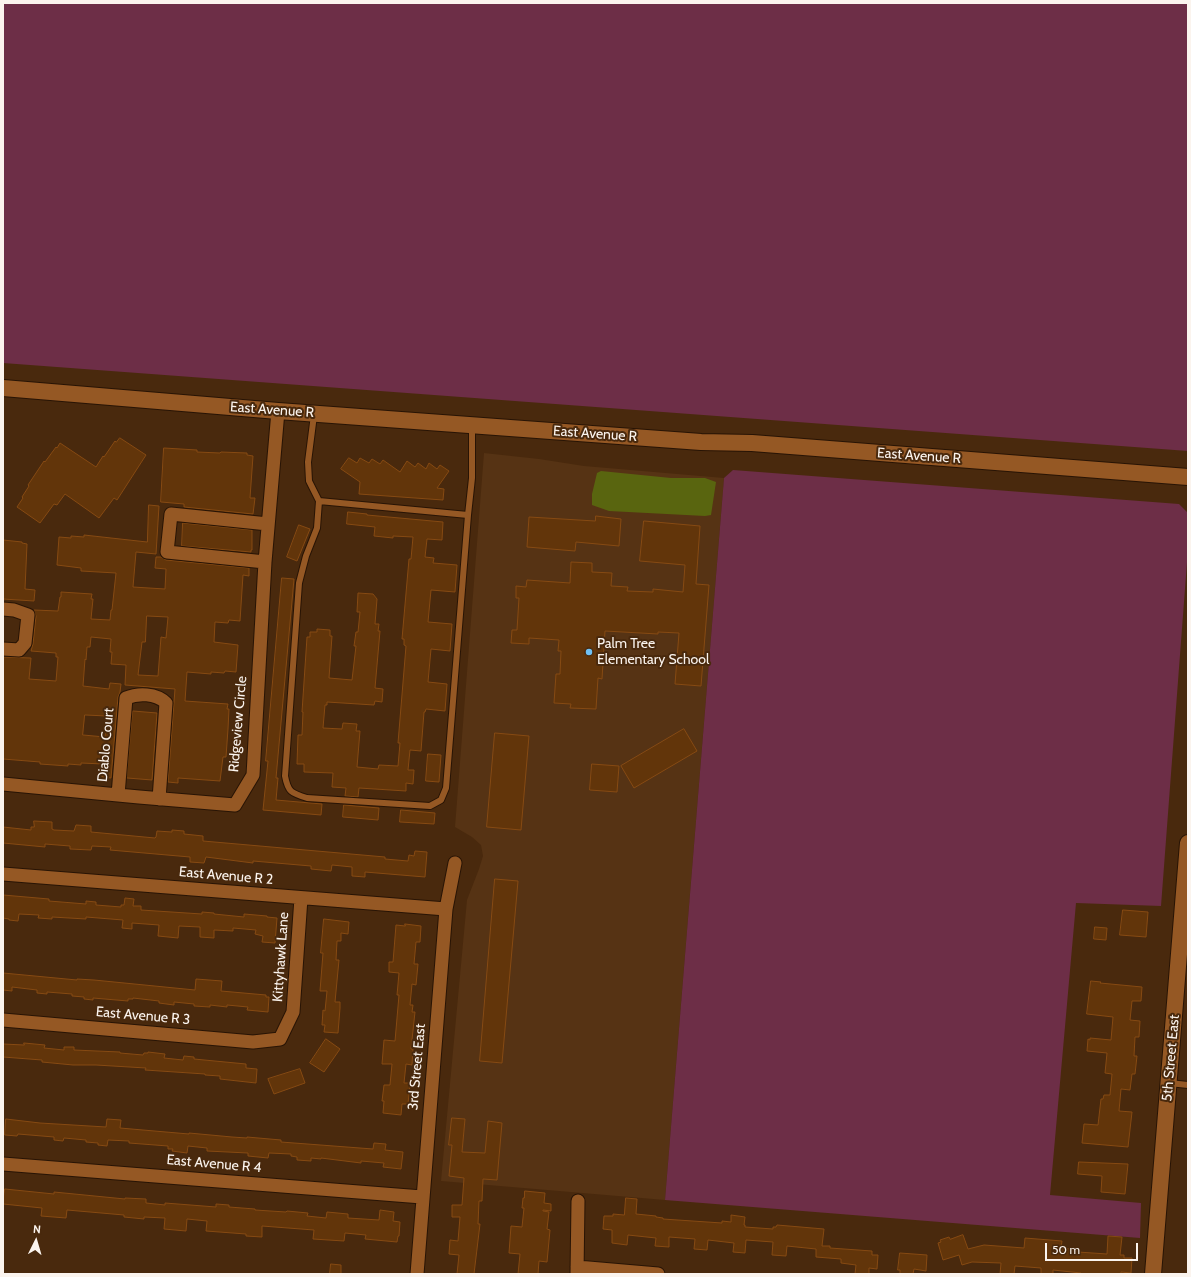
<!DOCTYPE html>
<html>
<head>
<meta charset="utf-8">
<style>
	body { margin:0 }
	#map { position:relative; width:1191px; height:1277px; overflow:hidden; background:#49290d; font-family:Cabin,sans-serif }
	canvas { display:block }
	.frame { position:absolute; inset:0; border:4px solid #fbf4ee; pointer-events:none }
	.north { position:absolute; left:16px; top:1221px; width:40px; height:40px; -webkit-text-stroke:3px #49290d; paint-order:stroke; rotate:5deg; font-size:11px; font-weight:700; line-height:16px; text-align:center; color:#fbf4ee }
	.north::after { content:''; display:block; margin:auto; width:14px; height:18px; background:#fbf4ee; clip-path:polygon(50% 0,100% 100%,50% 72%,0 100%) }
	.scale { position:absolute; left:1045px; top:1243px; width:93px; height:18px; box-sizing:border-box; border:2px solid #fbf4ee; border-top:0; padding-left:5px; font-size:12px; line-height:14px; white-space:nowrap; color:#fbf4ee; -webkit-text-stroke:3px #49290d; paint-order:stroke }
</style>
</head>
<body>
<div id="map">
<canvas width="1191" height="1277"></canvas>
<div class="frame"></div>
<div class="north">N</div>
<div class="scale">50 m</div>
</div>
<script>
const context = document.querySelector('canvas').getContext('2d');
context.lineJoin = 'round';
function fill(path, color) { context.fillStyle = color; context.fill(path, 'evenodd'); }
function trace(path, color, width, dash) { context.strokeStyle = color; context.lineWidth = width; context.lineCap = dash ? 'butt' : 'round'; context.setLineDash(dash || []); context.stroke(path); }
function label(font, color, halo, rows, align = 'center') {
  context.font = font + ' Cabin,sans-serif'; context.lineWidth = 4; context.setLineDash([]); context.textBaseline = 'middle'; context.strokeStyle = halo; context.fillStyle = color; for (const [text, x, y, turn = 0] of rows) {
    context.save(); context.translate(x, y); context.rotate((+turn || 0) * Math.PI / 180); context.textAlign = isNaN(turn) ? turn : align; if (halo) context.strokeText(text, 0, 0); context.fillText(text, 0, 0); context.restore();
  }
}
const built = new Path2D(`
	M484 453 539 459 584 466 724 478 665 1200 441 1181 467 900 479 869 483 856 481 845 472 837 455 827Z`);
const green = new Path2D(`
	M3 3H1188V451L3 363Z
	M733 470 1179 504 1188 513V549L1161 906 1076 903 1050 1195 1141 1203 1140 1238 665 1200 724 478Z`);
const water = new Path2D(`
	M601 471 671 478H705L716 482 711 515 705 516 609 511 592 505V494L597 473Z`);
const building = new Path2D(`
	M120 438 146 455 117 500 114 498 99 518 65 494 57 505 54 504 40 523 17 507 23 498 22 497 29 486 28 485 44 461 45 462 56 447 57 448 60 443 96 467 103 456 104 457 115 441 116 442Z
	M164 448 197 450V452L220 453 221 452 247 453V455L253 456 250 498H255L253 514 184 507V504L161 502Z
	M349 458 357 463 360 458 369 463 372 459 380 464 383 460 400 472 407 461 415 467 418 463 426 469 429 463 437 469 440 465 449 471 437 488 444 489 443 500 359 494 360 482 341 469Z
	M149 505 159 506 156 554 136 552 133 587 165 589 166 569 155 568 156 557H161L166 560 249 568V576L243 575 240 621 229 620 228 623 215 622 214 642 238 645 236 672 225 671 224 673 211 672V674L187 672 185 701 228 704 227 709H229L228 729 226 757H223L220 781 178 778V783L168 782 175 689 125 685 126 665 111 664 112 652H110L111 639 91 637 90 647H87L86 660 85 659 83 686 109 689 110 683 121 684 120 692 118 697 111 778 102 777 103 764 81 763V765L68 764V766L40 764V762L3 759V657L31 658 29 679 56 681 58 657H56V653L31 651 33 644 36 616 34 610 58 611 60 597H61V592L92 594 91 599H93L91 619 110 620 111 610H112L116 573 81 571V568L57 565 59 537 71 538V536L84 537V535L147 542ZM147 616 168 617 166 638 161 637 158 676 138 675 142 642H145ZM85 715 107 716 105 737 83 735Z
	M348 512 367 514V515L443 522 442 540 427 539 425 557 434 558 433 563 457 565 455 592 431 590 428 622 452 624 450 651 431 649 428 682 447 684 445 711 426 709 425 712H424L421 751 410 750 408 770H414L413 784 406 783V791L359 788 358 797 345 796 346 788 332 787 333 773 304 772V764H297L298 735H302L303 712H302L307 637H310V632H317V629L330 630V636H332L329 678 352 680 356 646H354L356 632H358L360 612H357L358 593 373 594 377 599 375 624H379L378 631H380L375 688 383 689 382 702 375 701 374 705 327 702V705H325L323 728 342 729 343 723 357 724 356 731H360L357 767 378 769 379 765 398 766 400 743H398L406 646 404 645V639H402L409 559H411L413 537 393 536V538L374 536 375 527 347 524Z
	M596 516 621 519 619 546 576 542 575 551 527 547 529 517 595 521Z
	M644 521 700 526 696 584 709 585 701 686 675 684 679 633 658 632V634L605 631 602 679 598 678 596 709 570 708 571 704 554 703 556 674H560L561 651H558L559 640 529 638V644L511 643 512 630H517L519 598H516V586L526 587 527 580 570 583 571 562 592 563V572L612 573 611 586 628 587 627 591 653 592V589L683 592 685 565 640 561Z
	M183 523 252 530V550H251V552L182 546Z
	M299 525 310 529 297 561 287 557Z
	M3 540 22 542V543L27 544 25 589 35 590 34 601 3 599Z
	M282 578 294 579 276 778H278L276 800 322 804 321 815 263 810 268 761H266Z
	M133 711 157 713 152 780 127 778Z
	M684 729 697 751 634 788 621 766Z
	M495 733 529 736 521 830 487 827Z
	M428 754 441 755 439 782 426 781Z
	M592 764 619 766 617 792 590 790Z
	M344 805 379 808 378 820 343 817Z
	M401 810 435 813 434 824 400 822Z
	M34 821 52 822V829L54 830 74 831 76 825 91 826V832L155 838 156 837 157 831 172 832V830L184 831V834L203 836V841L385 857V859L408 861 409 855 414 856 415 851 427 852 425 877 365 872V877L352 876V867L332 865 331 871 311 869V866L253 861V863L206 857 204 863 190 862V857L110 850 111 847 92 846 91 850 70 849V846L45 844V847L3 843V827L31 830V827H34Z
	M495 879 518 881 502 1063 480 1061Z
	M3 895 49 899V901L86 904V901L96 902V905L121 907V905H124L125 898 134 899 133 906H141V910L202 914V912L214 913V914L244 917V914L267 916V917L277 918 275 943 262 942 263 936 255 934 256 930 233 928V931L214 930V938L200 937V927L179 926 178 938 158 936 159 925 132 923V929L122 928 123 920 86 917V919L52 917V919L38 918 39 915 19 914 18 921 9 920V919L3 918Z
	M1123 910 1148 912 1146 937 1120 935Z
	M324 919 349 922 348 934 341 933V941H337L336 960H339L335 1002H340V1008L338 1033 324 1032 325 1025H322L323 1010 325 1011 327 991H320L323 953H321Z
	M405 924 421 926 420 942H416L414 964H418L416 985 412 984 410 1005H413L412 1012H415L411 1049H413L412 1065 406 1064 404 1083H410L408 1104H402L401 1115 383 1113 384 1101H382L384 1085H390L392 1064H382L384 1040 395 1041 399 995H397L399 973 389 972V962H393L396 925 405 926Z
	M1095 927 1107 928 1106 940 1094 939Z
	M3 973 77 980V979L94 980 195 990 196 979 222 981 221 991 266 995V997H269L268 1012 247 1010 248 1007 227 1005V1007L210 1005V1007L194 1006V1004L174 1002V1005L159 1003V1001L133 998V999H128V1001L93 998V1000L84 999V997L72 996V994L47 992V994L37 993V990L12 987V991L3 990Z
	M1091 981 1101 982 1100 983 1142 987 1141 1001H1132L1130 1020 1140 1021 1139 1037H1135L1134 1056H1137L1135 1074H1132L1130 1090 1121 1089 1119 1111 1132 1112 1128 1147 1082 1143 1084 1124 1098 1125 1101 1099H1103L1104 1095H1110L1112 1074 1105 1073 1107 1053 1087 1051 1088 1039 1090 1040V1038L1111 1040 1113 1017 1087 1014Z
	M326 1039 340 1049 324 1072 310 1063Z
	M24 1043 45 1045 44 1048 64 1050V1047H74V1050L120 1052V1053L143 1055 144 1053H148V1052L165 1054 164 1058 183 1060 184 1056 194 1057V1059L246 1064V1068L257 1069 256 1083 220 1079V1076L205 1075V1074L145 1070 146 1068 96 1065H73L42 1062V1060L3 1057V1044L24 1045Z
	M300 1069 305 1083 274 1094 268 1079Z
	M452 1118 465 1119 462 1152 485 1153 488 1121 502 1123 497 1180 483 1179 482 1201H479L478 1224H480L474 1274H457L459 1255 449 1254 450 1240 458 1241 460 1217H452V1205H462L464 1178 449 1176 452 1145H449Z
	M6 1119 40 1123 106 1127 107 1119 121 1120 120 1128 189 1134V1133L232 1137 247 1138V1137L281 1140V1142L373 1149 374 1143 386 1144 385 1150 403 1152 401 1169 383 1167 384 1163 361 1161V1163L321 1158V1159L311 1158V1161L297 1160V1157L291 1156V1154L269 1153 268 1158 248 1156V1153L207 1151V1148L188 1146 187 1153 172 1151 173 1149H168V1146L129 1143V1141L108 1140 107 1146 98 1145V1143L86 1142V1140L64 1138 63 1141 54 1140V1137L18 1134 17 1136 5 1135Z
	M1079 1162 1128 1164 1125 1194 1101 1192 1102 1176 1078 1174Z
	M5 1189 54 1194V1192L125 1199V1198L146 1199V1203L165 1205V1203L216 1207V1204L229 1205V1207L255 1209V1210L286 1212 287 1211 308 1213 307 1216 326 1218 327 1212 348 1214V1218L379 1220 380 1210 394 1212 393 1221 400 1222 399 1236H398L397 1242 365 1239 366 1235 345 1233 344 1241 313 1239 314 1230 262 1226V1237L246 1236V1234L206 1231 207 1221 187 1219 186 1231 164 1229 165 1218 144 1217V1219L124 1217V1215L67 1210 66 1218 41 1216 42 1208 3 1204Z
	M525 1191 545 1193 544 1203 551 1204V1211L543 1210V1211L549 1212 547 1229 550 1230 547 1262 539 1261 538 1274H518L520 1254 509 1253 511 1226 522 1227 524 1208H522L523 1198H524Z
	M626 1198 637 1199 636 1214 656 1216V1217L663 1218V1219L722 1223V1221L731 1222V1215L745 1217 744 1225H745V1227L773 1229V1227H776L777 1225 824 1229 822 1246H830V1248L872 1251V1255H878L877 1269 869 1268V1274H855L856 1265 841 1263V1259L816 1257V1249L787 1246 786 1256 772 1255 773 1242 746 1240 745 1253 733 1252 734 1243 708 1240 707 1250 694 1249 695 1239 669 1237V1247L655 1246 656 1238 628 1235 627 1245 612 1243V1230L603 1229 604 1216H613V1214L624 1215Z
	M963 1235 968 1249 984 1245 1024 1248 1025 1238 1062 1241 1061 1248 1078 1250V1252L1107 1254 1108 1236 1122 1237 1120 1255H1124V1258H1132L1131 1273 1121 1272V1274H1081V1273L1053 1270V1274H1041V1268L1015 1266 1014 1274H1000L1001 1263 972 1262 962 1265 959 1255 943 1260 938 1243 941 1242 940 1240 949 1237 950 1239Z
	M900 1253 927 1255 926 1271 914 1269 913 1274H900V1270H898Z
	M331 1264 341 1265V1274H330Z`);
const service = new Path2D(`
	M314 415 308 462 309 481 319 501 468 515 472 478V425
	M319 501 317 528 306 556 299 583 285 776C288 792 291 793 307 798L430 806 441 800 446 788 468 515
	M1169 1083 1188 1085`);
const minor = new Path2D(`
	M265 562 167 552 171 514 268 524
	M3 609 14 610 28 615 25 643 19 650 3 649
	M3 784 139 797 235 805 253 775 265 562 278 411
	M118 795 126 698C138 693 156 693 166 703L159 799
	M3 874 446 909
	M3 1020 253 1042 280 1039 293 1012 301 898
	M3 1164 422 1197
	M577 1267 658 1274
	M417 1274 446 909 455 863
	M577 1274 578 1201`);
const tertiary = new Path2D(`
	M3 388 278 411 701 442 752 443 1188 477
	M1153 1274 1188 843`);
const markers = [
	[589,652,4,"#70c1f4"]
];
const streetNames = [
	["East Avenue R",272,410,4],
	["East Avenue R",595,434,4],
	["East Avenue R",919,456,4],
	["Ridgeview Circle",238,724,-85],
	["Diablo Court",106,745,-85],
	["East Avenue R 2",226,876,5],
	["Kittyhawk Lane",281,957,-86],
	["East Avenue R 3",143,1016,5],
	["5th Street East",1171,1058,-85],
	["3rd Street East",417,1067,-85],
	["East Avenue R 4",214,1164,5]
];
const poiNames = [
	["Palm Tree",597,644],
	["Elementary School",597,660]
];
fill(built, '#563314');
fill(green, '#6d2e47');
fill(water, '#59650f');
fill(building, '#62350a');
trace(building, '#864a13', 1);
trace(service, '#281405', 8);
trace(minor, '#281405', 15);
trace(tertiary, '#281405', 18);
trace(service, '#955824', 6);
trace(minor, '#955824', 13);
trace(tertiary, '#955824', 16);
for (const [x, y, r, color] of markers) { const dot = new Path2D(); dot.arc(x, y, r, 0, 2 * Math.PI); context.fillStyle = color; context.fill(dot); trace(dot, '#49290d', 1.5); }
label('14px', '#fbf4ee', '#49290d', streetNames);
label('14px', '#fbf4ee', '#49290d', poiNames, 'left');
</script>
</body>
</html>
